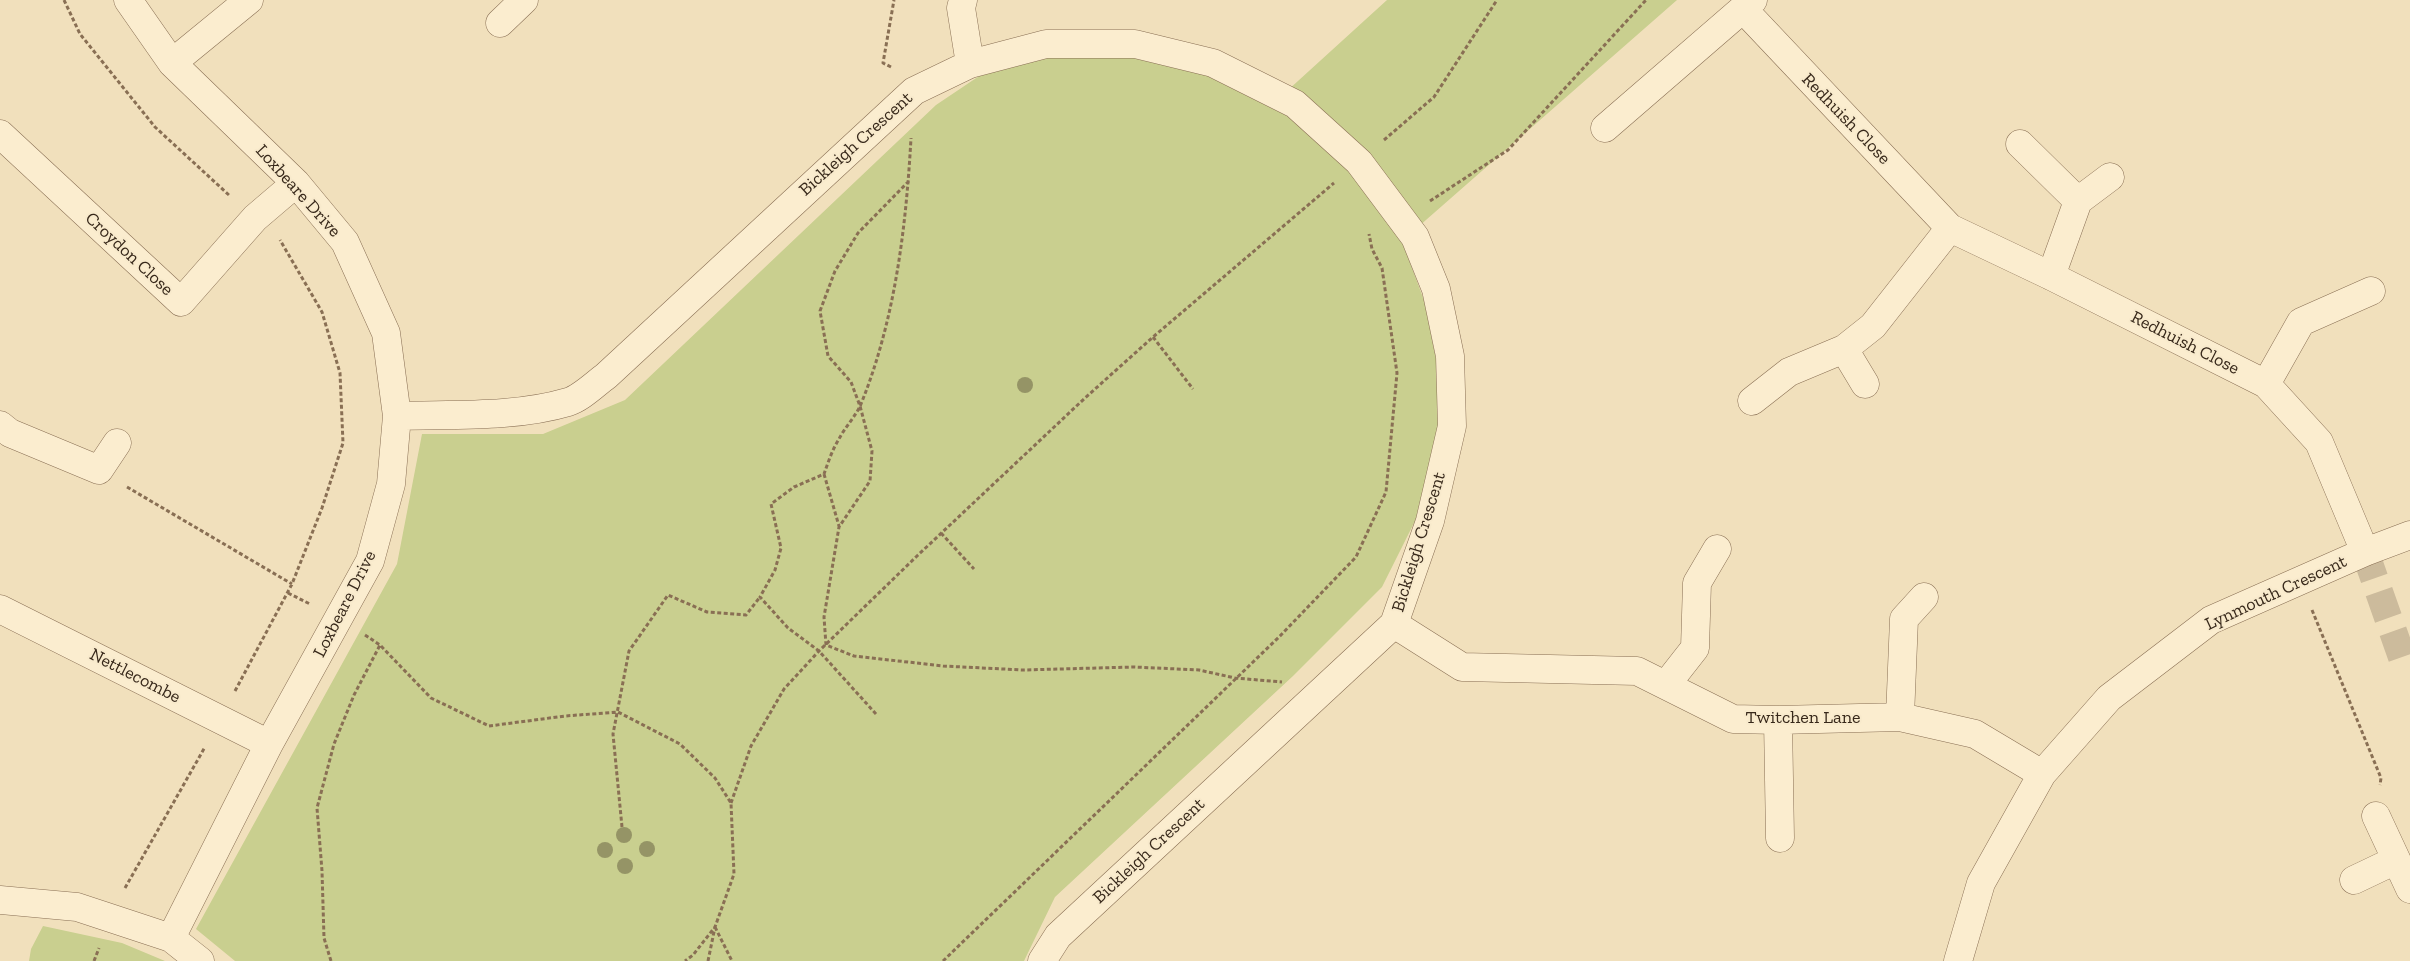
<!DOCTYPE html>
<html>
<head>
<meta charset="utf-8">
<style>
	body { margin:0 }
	canvas { display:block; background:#f1e0bc }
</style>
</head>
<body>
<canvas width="2410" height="961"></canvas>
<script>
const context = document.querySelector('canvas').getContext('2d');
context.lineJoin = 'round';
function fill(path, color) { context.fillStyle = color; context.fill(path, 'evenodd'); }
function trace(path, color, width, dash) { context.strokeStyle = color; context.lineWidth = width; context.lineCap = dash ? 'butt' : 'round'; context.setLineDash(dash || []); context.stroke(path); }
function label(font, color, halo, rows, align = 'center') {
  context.font = font + ' "Zilla Slab",serif'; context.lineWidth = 4; context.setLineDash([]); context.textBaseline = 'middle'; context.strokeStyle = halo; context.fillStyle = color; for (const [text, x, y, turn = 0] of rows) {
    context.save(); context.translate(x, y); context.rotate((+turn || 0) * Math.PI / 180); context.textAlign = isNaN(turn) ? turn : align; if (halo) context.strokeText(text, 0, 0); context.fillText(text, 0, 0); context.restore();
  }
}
const green = new Path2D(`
	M1387 0H1677L1402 241 1425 303 1436 359 1439 424 1418 515 1382 587 1293 676 1055 897 1024 961H235L196 929 397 564 422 434H543L625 400 936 105 1009 56 1151 50 1276 101Z
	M43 926 122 943 165 961H29L31 949Z`);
const minorTunnel = new Path2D(`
	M2365 552 2402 657`);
const path = new Path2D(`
	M64 0 80 34 155 127 230 196
	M891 67 883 63 894 0
	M1384 140 1434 97 1497 0
	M909 181 858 233 835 271 820 311 828 356 851 382 860 406 872 451 870 481 839 527 824 617 826 645 854 656 943 666 1023 670 1134 667 1199 670 1235 678 1282 682
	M1430 201 1508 150 1646 0
	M1153 337 1193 389
	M824 474 839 526
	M127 487 292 584
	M941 533 974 569
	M288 593 310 604
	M2312 610 2381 778 2380 785
	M365 635 380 645 431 698 489 726 565 716 618 712 680 744 715 778 731 803 734 874 715 927 693 955 685 961
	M235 691 292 584 322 508 343 443 340 373 322 312 280 240
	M876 714 819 651 788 628 760 597 775 570 781 548 771 504 794 487 824 474C828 463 832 450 839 439 845 427 856 416 861 404 895 320 906 228 911 138
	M731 803 751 746 784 689 819 651 917 556 1085 398 1153 337 1334 183
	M622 827 613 734 629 651 668 595 707 612 746 615 760 597
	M125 888 205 747
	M715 927 732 961
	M94 961 99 948
	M331 961 324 938 322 871 317 808 334 744 354 695 380 645
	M708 961 715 927
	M943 961 1279 637 1356 557 1386 492 1397 373 1382 268 1372 249 1369 234`);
const minor = new Path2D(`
	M128 0 172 63 296 183 345 242 386 333 397 416 391 484 370 561 269 744 171 938
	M963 0 961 8 970 64
	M1743 9 1950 228 2051 276 2266 384 2319 442 2365 552
	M500 23 524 0
	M172 63 249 0
	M1605 128 1753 0
	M0 134 181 302 255 218 296 183
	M2020 144 2078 201
	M2051 276 2078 201 2110 177
	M1844 349 1865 384
	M2266 384 2301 322 2371 291
	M1752 401 1789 372 1844 349 1873 326 1950 228
	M397 416C452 414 514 418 568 402 581 398 595 384 606 376L914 91 970 64 1046 44H1135L1213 63 1295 104 1359 162 1415 237 1436 289 1450 356 1452 426 1430 521 1394 624 1058 936 1042 961
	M0 425 10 433 99 470 117 443
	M0 609 269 744
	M1394 624 1462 667 1637 671 1733 719 1778 720 1900 717 1975 734 2042 774
	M1666 685 1695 648 1697 583 1717 549
	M1900 717 1904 619 1924 597
	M1778 720 1780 838
	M2376 816 2410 889
	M2354 880 2396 860
	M0 900 77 907 171 938 200 961
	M1958 961 1981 883 2042 774 2109 698 2211 620 2365 552 2410 535`);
const trees = [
	[1025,385],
	[624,835],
	[647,849],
	[605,850],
	[625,866]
];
const streetNames = [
	["Redhuish Close",1846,119,46],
	["Bickleigh Crescent",856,144,-42],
	["Loxbeare Drive",298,191,48],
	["Croydon Close",129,254,43],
	["Redhuish Close",2185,343,27],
	["Bickleigh Crescent",1419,542,-73],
	["Lynmouth Crescent",2276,593,-25],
	["Loxbeare Drive",345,604,-63],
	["Nettlecombe",135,676,27],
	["Twitchen Lane",1803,718],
	["Bickleigh Crescent",1149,851,-43]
];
fill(green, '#c9cf8f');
trace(minorTunnel, '#ccbb9c', 28, [28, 14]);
trace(minor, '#896f54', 29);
trace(path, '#896f54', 3, [4, 2.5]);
trace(minor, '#fbedcf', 28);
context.fillStyle = '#959466';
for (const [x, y] of trees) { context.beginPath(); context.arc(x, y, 8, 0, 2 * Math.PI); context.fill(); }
label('18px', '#37281a', '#f8eacc', streetNames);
</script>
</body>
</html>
